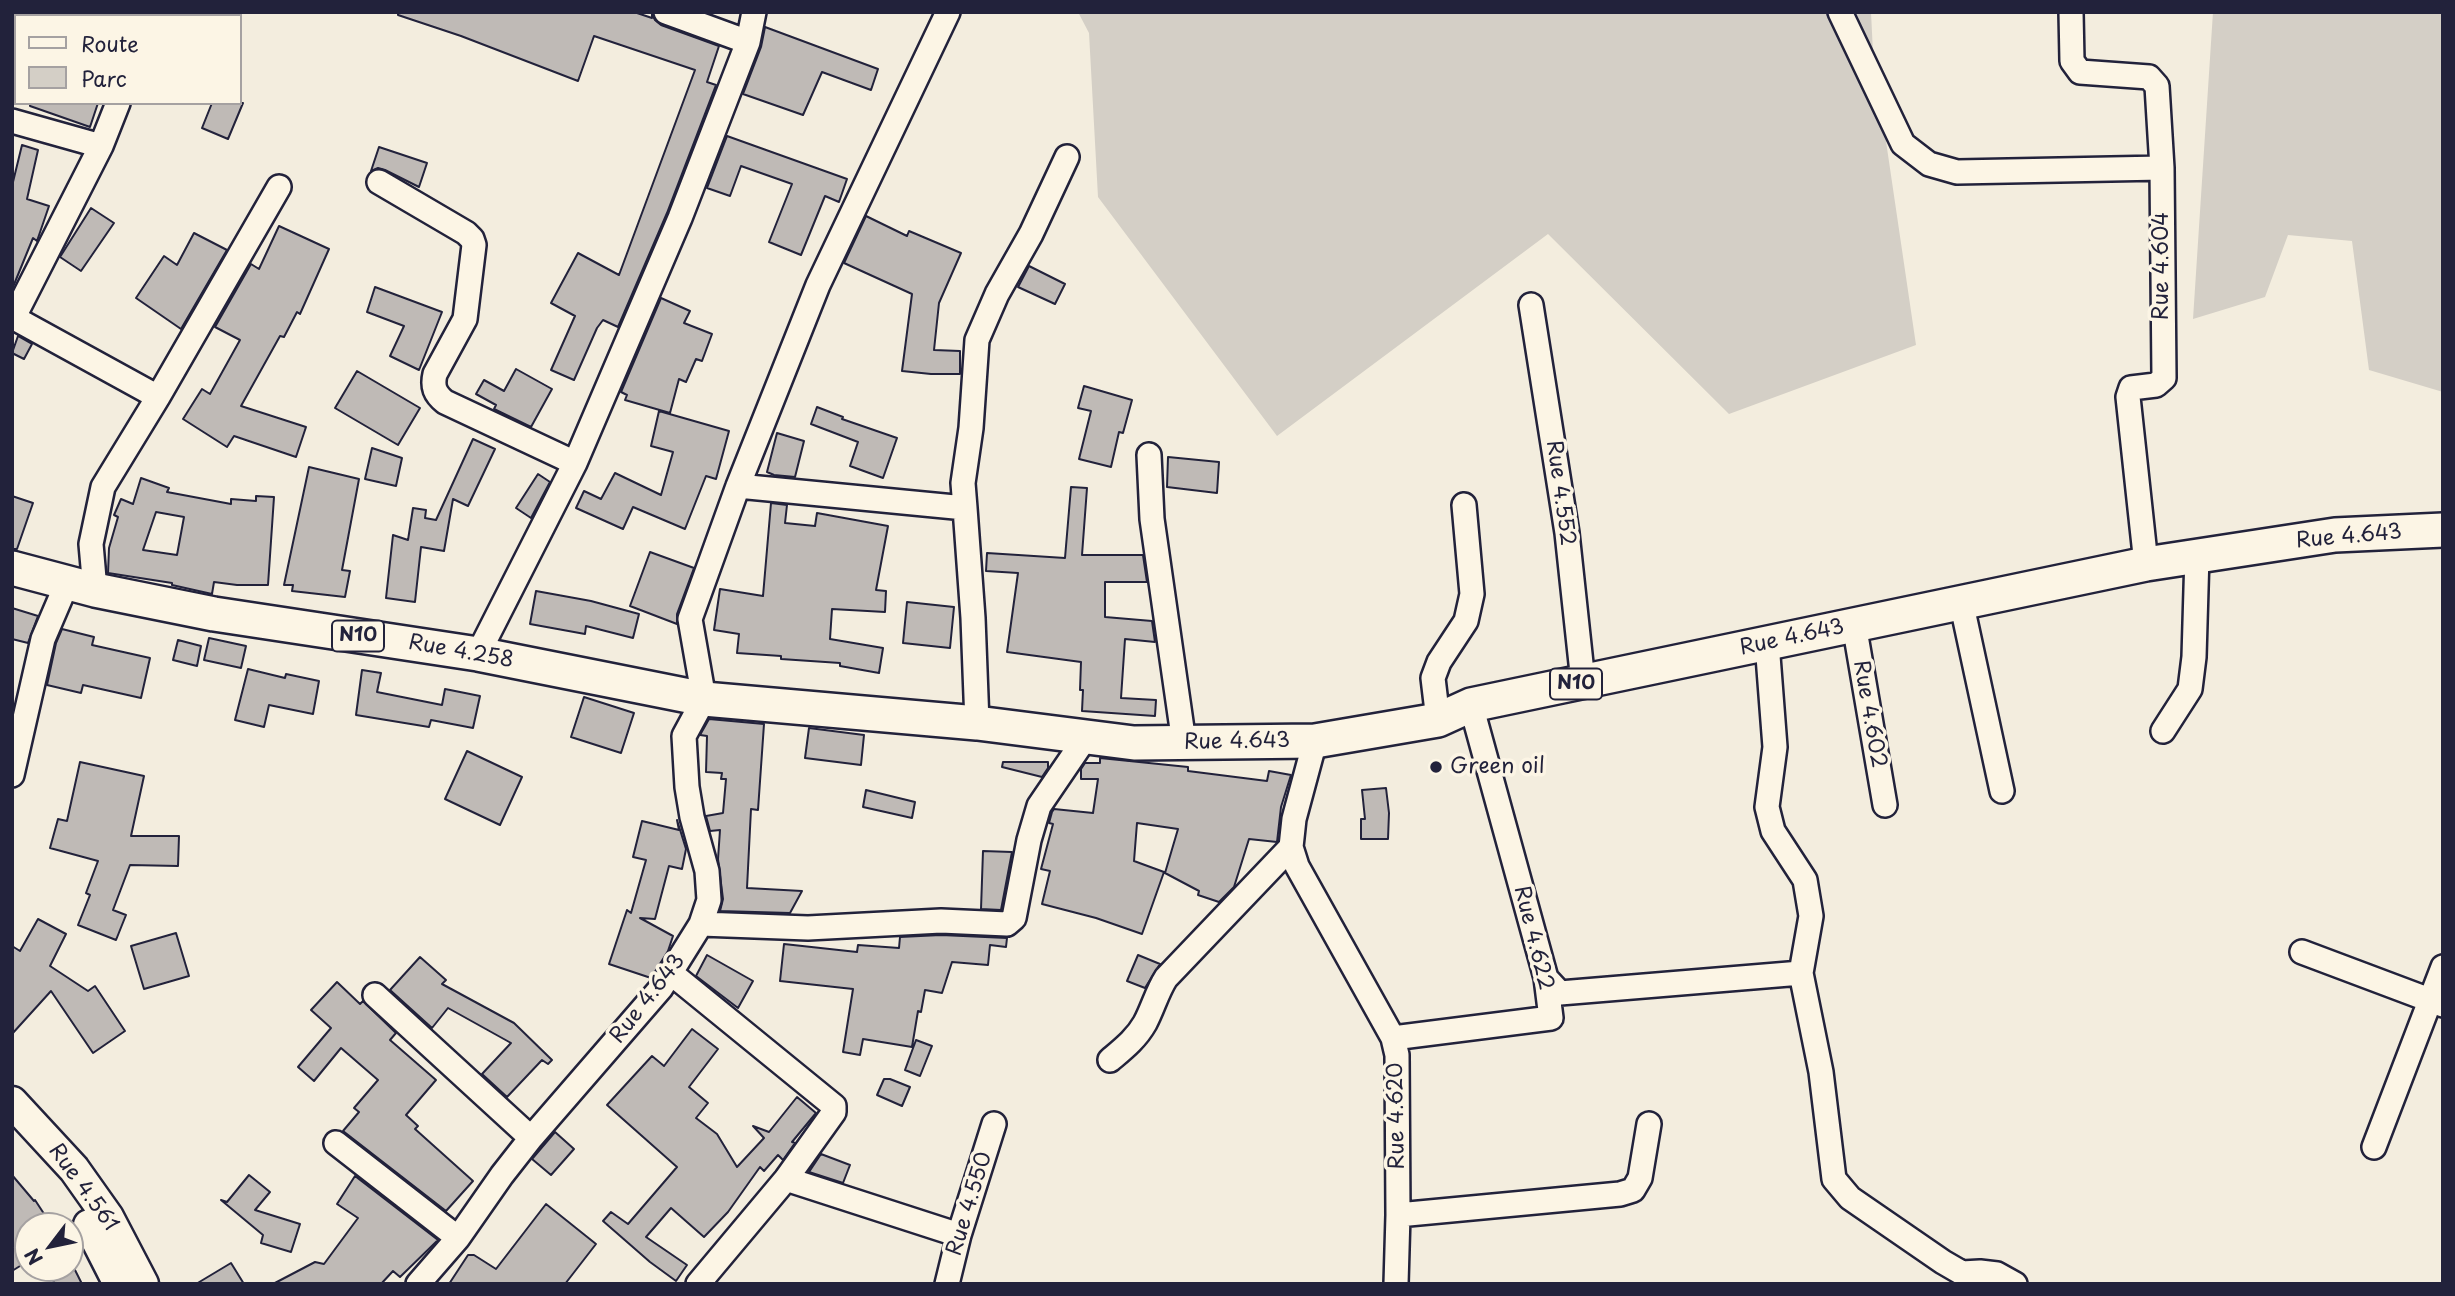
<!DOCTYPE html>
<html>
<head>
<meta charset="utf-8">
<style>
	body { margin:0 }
	#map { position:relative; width:2455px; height:1296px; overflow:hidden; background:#f3edde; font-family:"Playpen Sans",sans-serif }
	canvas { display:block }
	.frame { position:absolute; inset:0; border:14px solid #22223b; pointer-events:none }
	.legend { position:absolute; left:14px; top:14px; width:228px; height:91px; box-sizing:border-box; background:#fcf5e5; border:2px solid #a5a1a1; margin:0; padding:9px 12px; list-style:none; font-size:21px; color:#22223b }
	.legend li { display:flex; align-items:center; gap:14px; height:35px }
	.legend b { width:35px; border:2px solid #a5a1a1 }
	.north { position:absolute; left:14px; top:1212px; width:70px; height:70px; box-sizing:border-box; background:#fcf5e5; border:2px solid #a5a1a1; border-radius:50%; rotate:238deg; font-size:19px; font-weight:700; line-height:28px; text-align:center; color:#22223b }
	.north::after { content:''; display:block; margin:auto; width:24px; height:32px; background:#22223b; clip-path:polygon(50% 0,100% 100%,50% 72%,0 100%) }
</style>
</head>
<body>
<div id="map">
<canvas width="2455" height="1296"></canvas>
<div class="frame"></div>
<ul class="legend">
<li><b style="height:9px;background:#fcf5e5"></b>Route</li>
<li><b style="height:19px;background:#d4cfc6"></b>Parc</li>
</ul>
<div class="north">N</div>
</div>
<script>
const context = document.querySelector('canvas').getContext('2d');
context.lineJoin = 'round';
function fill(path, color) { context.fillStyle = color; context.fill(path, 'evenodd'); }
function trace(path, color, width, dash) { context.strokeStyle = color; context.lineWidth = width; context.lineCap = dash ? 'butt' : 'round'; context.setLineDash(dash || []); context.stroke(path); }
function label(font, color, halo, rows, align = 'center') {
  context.font = font + ' "Playpen Sans",sans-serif'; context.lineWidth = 7; context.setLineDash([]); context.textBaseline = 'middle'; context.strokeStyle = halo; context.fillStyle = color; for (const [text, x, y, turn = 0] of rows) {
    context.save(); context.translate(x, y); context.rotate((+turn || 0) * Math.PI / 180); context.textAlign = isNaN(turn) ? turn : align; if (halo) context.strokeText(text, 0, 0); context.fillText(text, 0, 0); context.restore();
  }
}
const green = new Path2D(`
	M1078 12H1871L1873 53 1916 345 1729 414 1548 234 1277 436 1098 197 1089 33Z
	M2213 12H2443V392L2369 370 2352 241 2288 235 2265 297 2193 319Z`);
const building = new Path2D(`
	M398 12H634L652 18V14L655 20 661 25 719 46 707 82 716 85 667 213 618 327 603 320 597 328 574 380 551 370 575 316 551 303 578 253 619 275 695 70 594 36 578 81 461 36 398 15Z
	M765 27 878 69 871 90 822 72 803 115 743 94 761 47Z
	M30 103H98L90 127 30 106Z
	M212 103H243L228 139 202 128Z
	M727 136 847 179 839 202 825 196 801 255 769 242 792 184 741 166 730 196 707 188Z
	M22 145 38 150 27 199 49 206 37 241 33 238 13 287 12 186Z
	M379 147 427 163 419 187 385 170 378 168 371 171Z
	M91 208 114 223 81 271 60 257Z
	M866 216 907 236 909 231 961 253 939 303 934 350 960 351V374H931L902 371 912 294 844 263Z
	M279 226 329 249 300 314 297 312 284 337 280 336 241 406 306 427 296 457 234 436 227 447 183 419 202 389 210 394 240 340 215 327 251 264 259 269Z
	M194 233 227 250 181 329 136 298 164 256 177 265Z
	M1029 266 1065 284 1055 304 1018 287Z
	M375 287 442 312 419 370 390 356 404 326 367 312Z
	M661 298 690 311 684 323 712 334 702 361 696 359 686 382 679 379 670 413 625 400 627 395 621 392Z
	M18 336 32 344 24 359 12 353Z
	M516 369 552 389 531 427 494 409 496 405 476 394 484 380 504 391Z
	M357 371 420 408 398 445 335 408Z
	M1084 386 1132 400 1123 433 1119 432 1111 467 1079 459 1091 411 1078 408Z
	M817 407 843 417 842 419 897 438 883 478 850 466 858 442 811 424Z
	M659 411 729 431 716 479 706 476 685 529 633 507 623 529 576 508 584 491 601 499 615 473 661 495 673 452 651 446Z
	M777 433 804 441 795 477 774 475 767 472Z
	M473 439 495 449 468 506 453 499 444 551 421 547 415 602 386 598 393 535 408 540 413 508 426 510 425 518 436 520Z
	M372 448 402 458 396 486 365 479Z
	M1168 457 1219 462 1217 493 1167 487Z
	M309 467 359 479 342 570 350 571 345 597 292 591 293 585H284Z
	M538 474 550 482 531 518 516 508Z
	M141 478 169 488 167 492 231 504V499L256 501V496L274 497 268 585H237L214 582 212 594 172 585V583L108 573 109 548 118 517 114 515 121 499 133 504ZM156 512 184 517 177 555 143 550Z
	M1071 487 1087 488 1082 555H1143L1147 582H1105V617L1152 621 1155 642 1125 639 1121 698 1156 700 1155 716 1082 711 1083 690H1080L1081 662 1007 652 1018 573 986 571 987 553 1065 558Z
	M12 496 33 503 17 549H12Z
	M771 503 787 505 785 523 815 526 817 513 888 526 876 590 886 591 885 612 832 609 830 639 883 648 879 673 840 666V663L781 659V656L737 653 739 634 714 630 720 589 763 596Z
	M650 552 694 568 677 614V624L630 606Z
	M536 591 591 601 639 614 633 638 586 626 585 634 530 624Z
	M907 602 954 607 950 648 903 643Z
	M12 608 38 616 28 643 12 639Z
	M62 629 94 637 92 645 150 658 141 698 83 685 81 693 47 685 56 643Z
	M209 638 246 646 241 668 204 660Z
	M178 640 201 646 197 666 173 660Z
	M248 669 285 678 286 674 319 681 313 714 269 705 264 727 235 720Z
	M362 670 381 673 377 692 442 705 445 689 480 696 473 728 431 720 429 727 356 715Z
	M584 697 634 713 621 753 571 737Z
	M709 719 764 724 758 810 751 809 747 888 802 891 790 913 720 911 723 899 718 859 720 830 710 831 706 816 723 813 726 779H721L722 773 706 772 707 736 700 735Z
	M809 728 864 735 861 765 805 758Z
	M467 751 522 777 500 825 445 799Z
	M1100 758 1188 767V771L1267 781 1269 771 1291 775 1281 807 1277 842 1249 839 1234 887 1219 902 1198 895 1199 891 1165 873 1178 829 1137 823 1134 861 1164 872 1142 934 1096 918 1042 904 1050 871 1041 869 1053 824 1049 823 1052 812 1054 809 1093 813 1098 779H1081V769L1085 763H1100Z
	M80 762 144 776 131 836H179L178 866 130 865 113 910 126 915 116 940 78 925 90 895 86 893 98 861 50 848 58 819 67 821Z
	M1003 762H1048V768L1042 777 1002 767Z
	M1386 788 1389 813 1388 839H1361V819H1365L1362 790Z
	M866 790 915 802 912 818 863 807Z
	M677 820 686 849 682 869 669 866 655 919 640 918 673 936 668 951 651 978 609 964 627 910 631 913 646 860 633 857 642 821 679 830Z
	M983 851 1012 852 1001 910 981 909Z
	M38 919 66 934 50 966 88 991 95 986 125 1031 93 1053 51 991 12 1034V946L20 951Z
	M176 933 189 976 144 989 131 946Z
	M941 935 1007 938 1006 947 990 945 988 965 952 962 942 993 925 990 921 1012 918 1011 912 1047 863 1039 860 1055 843 1052 853 989 780 981 784 944 857 952 858 945 899 948 900 937Z
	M707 955 753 981 738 1008 696 976Z
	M1138 955 1160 964 1145 988 1127 981Z
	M420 957 446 980 442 984 514 1023 552 1060 548 1064 542 1060 507 1097 482 1074 511 1043 448 1008 432 1028 390 990Z
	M337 982 360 1004 363 1001 396 1033 390 1040 436 1080 406 1115 418 1126 415 1129 473 1181 446 1211 343 1131 359 1112 354 1108 378 1080 341 1048 314 1081 298 1067 331 1028 311 1010Z
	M692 1029 718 1049 689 1087 708 1103 696 1118 717 1134 737 1167 764 1138 753 1126 769 1132 797 1097 816 1113 792 1142 795 1143 783 1160 778 1155 764 1171 760 1167 728 1212 704 1237 671 1208 646 1237 687 1265 676 1281 650 1262 603 1221 611 1212 628 1224 677 1167 607 1105 652 1056 664 1066Z
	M916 1040 932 1046 920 1076 905 1070Z
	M884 1079H890L910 1087 902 1106 877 1095Z
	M555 1132 574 1149 551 1175 532 1159Z
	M821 1154 850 1165 843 1183 809 1172Z
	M12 1175 34 1201 35 1200 52 1226H28V1261L12 1271Z
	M249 1175 270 1192 255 1210 300 1224 291 1252 261 1243 263 1235 221 1200 227 1202Z
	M355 1176 438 1240 400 1277 393 1271 381 1284H273L315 1262 324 1264 358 1218 337 1204Z
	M546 1204 596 1244 565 1284H449L468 1255H474L496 1269Z
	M231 1263 244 1284H196Z
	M46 1268H74L82 1284H55Z`);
const minor = new Path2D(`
	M666 12 748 42
	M1840 12 1903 144 1929 164 1957 172 2162 168
	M2071 12 2072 61 2080 72 2149 77 2157 86 2162 168 2164 378 2156 385 2131 388 2128 397 2146 564
	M152 16 153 12
	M118 103 101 146 18 309 16 319 158 397
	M12 121 101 146
	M379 182 466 233 472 239 474 245 465 319 435 374C432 387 435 394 445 402L575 463
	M1531 305 1567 533 1583 682
	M1149 455 1152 519 1184 743
	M738 486 965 508 973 618 977 723
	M965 508 963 483 971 428 977 340 997 294 1031 234 1067 157
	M95 590 91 544 103 487 158 397 279 187
	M1961 601 2002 791
	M1854 624 1885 805
	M1767 643 1775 747 1767 807 1773 831 1805 880 1811 916 1801 973 1821 1072 1834 1179 1850 1198 1943 1262 1962 1273 1980 1272 1997 1274 2015 1284
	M478 654 575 463 680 218 748 42 754 12
	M1438 720 1433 678 1439 662 1466 621 1472 594 1464 505
	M2163 731 2190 689 2194 657 2197 555
	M1315 741 1294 819 1291 847 1297 866 1393 1038 1397 1055 1398 1215 1620 1194 1633 1190 1640 1178 1649 1124
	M12 775 43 639 67 583
	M701 924 808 928 941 921 1007 924 1014 918 1029 840 1039 806 1086 737
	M2302 952 2443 1005
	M672 974 834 1106V1112L786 1179 698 1284
	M1546 978 1560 993 1801 973
	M375 995 531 1138
	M1393 1038 1551 1018 1546 978 1471 705
	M1110 1060C1123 1049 1136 1039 1145 1023 1153 1008 1157 992 1166 978L1291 847
	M336 1143 458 1238
	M2374 1147 2443 967
	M786 1179 959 1235
	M418 1284 458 1238 502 1175 531 1138 661 988 701 924 709 900 707 871 692 817 687 787 684 736 704 699 690 619 738 486 818 285 948 12
	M947 1284 959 1235 994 1124
	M1396 1284 1398 1215`);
const major = new Path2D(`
	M12 1102 74 1169 108 1217 143 1284
	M89 1225 119 1284`);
const highway = new Path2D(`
	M12 568 95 590 214 614 478 654 704 699 977 723 1134 743 1315 741 1438 720 1471 705 2146 564 2335 535 2443 530`);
const markers = [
	[1436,767,7,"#22223b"]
];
const shields = [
	[358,636,52],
	[1576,684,52]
];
const shieldNames = [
	["N10",358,636],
	["N10",1576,684]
];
const streetNames = [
	["Rue 4.604",2162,266,-90],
	["Rue 4.552",1560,493,82],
	["Rue 4.643",2349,537,-5],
	["Rue 4.643",1792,638,-12],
	["Rue 4.258",461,652,10],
	["Rue 4.602",1869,714,80],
	["Rue 4.643",1237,742,-1],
	["Rue 4.622",1533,938,76],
	["Rue 4.643",648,999,-52],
	["Rue 4.620",1397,1116,-91],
	["Rue 4.561",83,1188,54],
	["Rue 4.550",970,1204,-73]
];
const poiNames = [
	["Green oil",1450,767]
];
fill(green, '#d4cfc6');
fill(building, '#bfbab6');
trace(building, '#22223b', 2);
trace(minor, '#22223b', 28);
trace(major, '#22223b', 35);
trace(highway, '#22223b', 38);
trace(minor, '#fcf5e5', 23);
trace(major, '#fcf5e5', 30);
trace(highway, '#fcf5e5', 33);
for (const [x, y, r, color] of markers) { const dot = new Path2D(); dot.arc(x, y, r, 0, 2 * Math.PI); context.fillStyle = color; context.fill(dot); trace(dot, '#fcf5e5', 2.5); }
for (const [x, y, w] of shields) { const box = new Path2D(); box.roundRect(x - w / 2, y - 15.5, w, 31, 5); context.fillStyle = '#fcf5e5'; context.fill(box); trace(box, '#22223b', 2); }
label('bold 19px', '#22223b', null, shieldNames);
label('21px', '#22223b', '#fcf5e5', streetNames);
label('21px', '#22223b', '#fcf5e5', poiNames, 'left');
</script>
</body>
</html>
